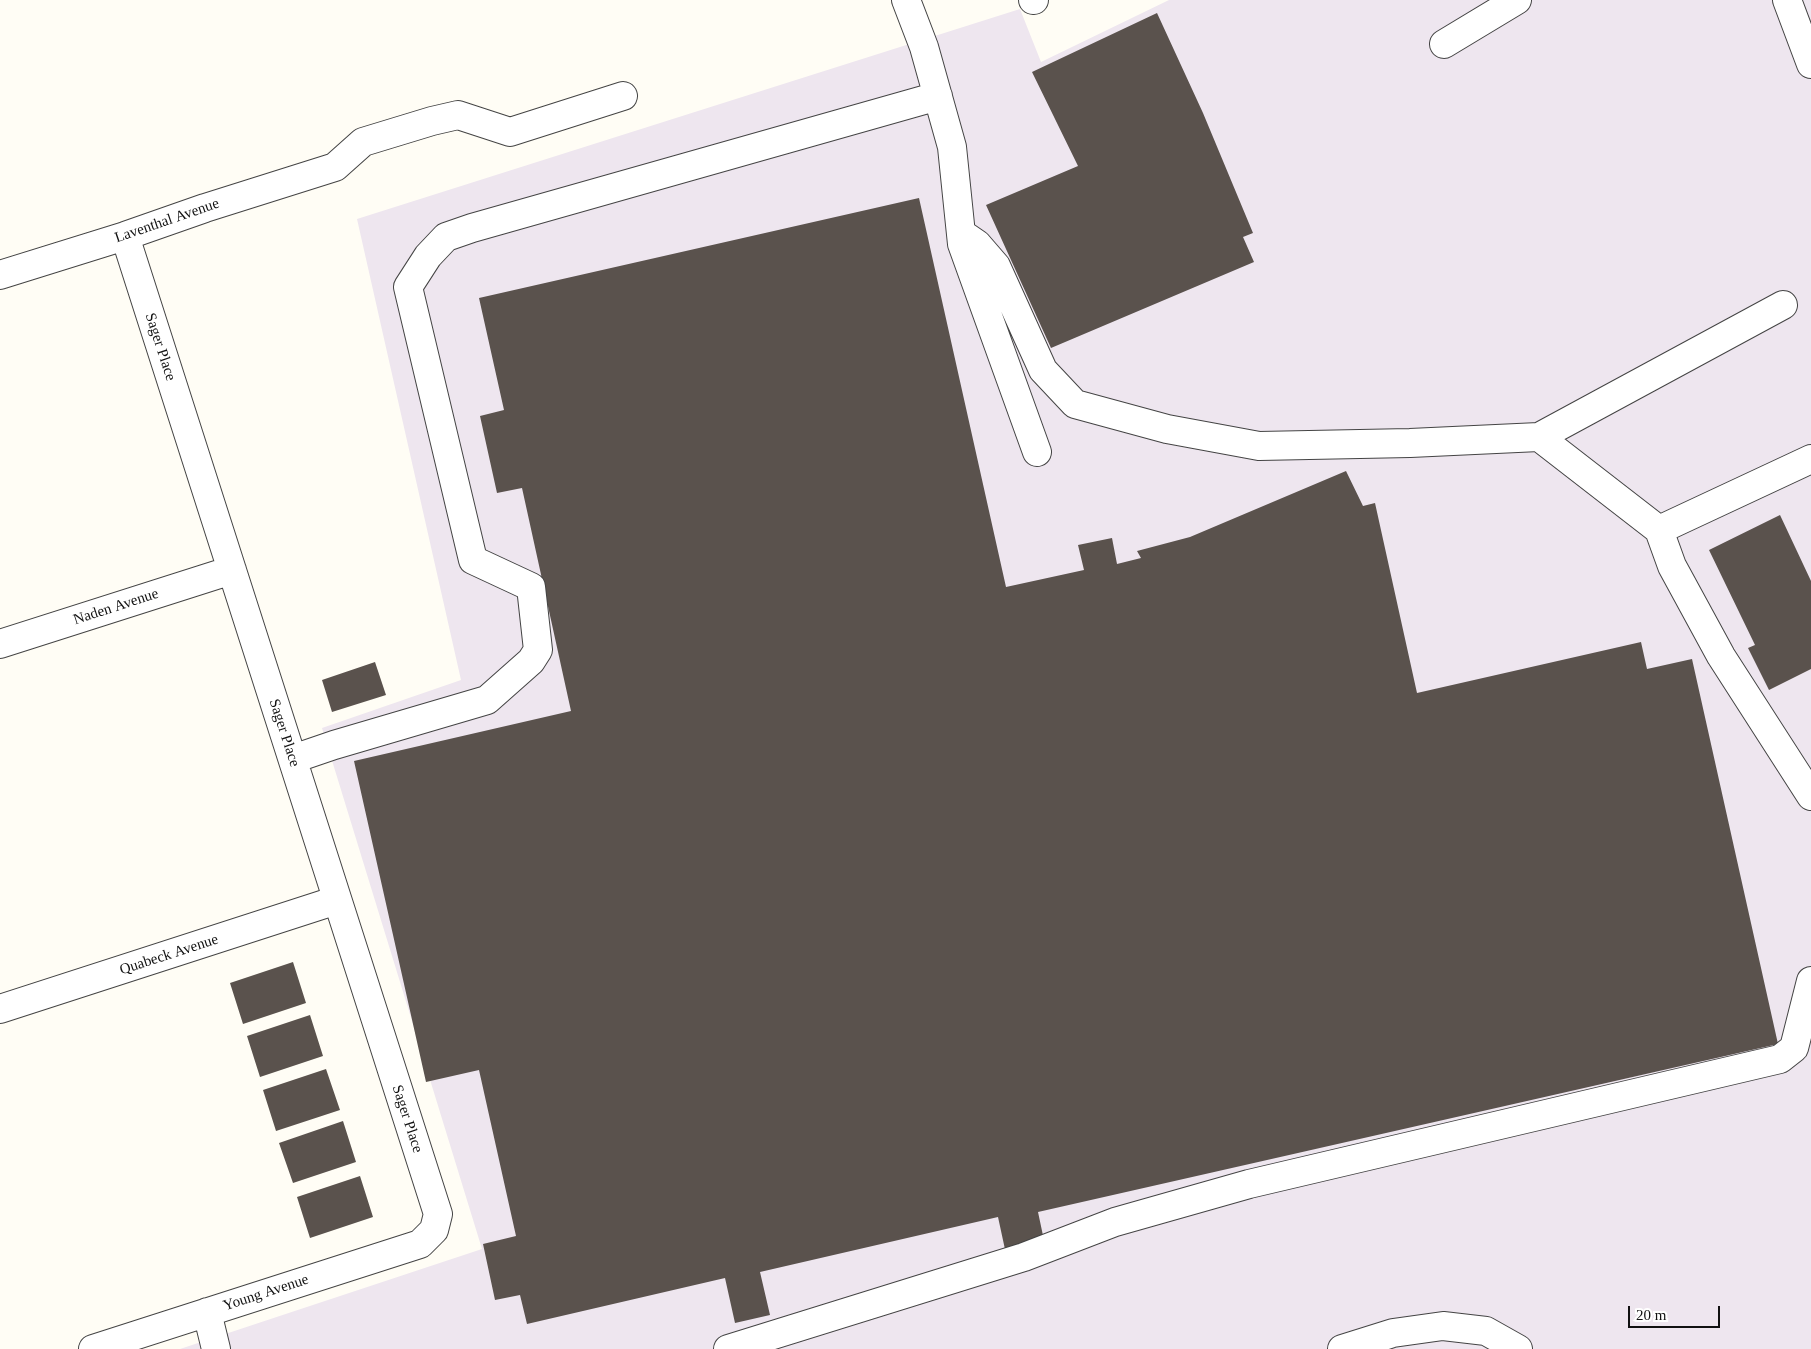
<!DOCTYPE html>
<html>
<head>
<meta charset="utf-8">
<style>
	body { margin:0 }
	#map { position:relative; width:1811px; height:1349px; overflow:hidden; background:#fffdf5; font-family:Georgia,serif }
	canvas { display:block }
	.scale { position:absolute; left:1628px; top:1306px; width:92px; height:22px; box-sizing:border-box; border:2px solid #111; border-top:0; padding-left:6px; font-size:15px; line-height:18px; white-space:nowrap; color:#111; -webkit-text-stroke:4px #fff; paint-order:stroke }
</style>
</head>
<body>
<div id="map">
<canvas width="1811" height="1349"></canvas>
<div class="scale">20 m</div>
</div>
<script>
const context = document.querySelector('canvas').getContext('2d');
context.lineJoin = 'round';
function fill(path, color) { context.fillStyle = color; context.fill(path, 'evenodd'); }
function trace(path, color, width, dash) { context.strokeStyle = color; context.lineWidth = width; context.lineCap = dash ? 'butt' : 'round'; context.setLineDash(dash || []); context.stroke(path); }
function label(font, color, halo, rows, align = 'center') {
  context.font = font + ' Georgia,serif'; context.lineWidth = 5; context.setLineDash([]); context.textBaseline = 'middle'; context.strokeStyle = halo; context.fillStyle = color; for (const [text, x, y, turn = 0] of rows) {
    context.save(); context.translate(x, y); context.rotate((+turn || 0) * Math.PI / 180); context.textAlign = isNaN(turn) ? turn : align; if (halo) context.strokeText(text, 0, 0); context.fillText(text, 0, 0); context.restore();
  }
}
const industrial = new Path2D(`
	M1169 0H1811V1349H180L482 1249 322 728 461 680 357 219 1020 9 1041 62Z`);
const building = new Path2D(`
	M1157 13 1203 113 1253 233 1243 237 1254 262 1051 348 986 205 1078 166 1032 72Z
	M919 198 1006 587 1084 570 1078 545 1112 538 1117 564 1141 558 1137 551 1190 537 1346 471 1363 506 1375 503 1417 693 1641 642 1647 669 1692 659 1778 1044 1038 1212 1045 1245 1006 1254 998 1217 760 1272 770 1315 735 1323 725 1278 527 1324 520 1295 495 1300 483 1244 516 1236 479 1070 426 1082 354 761 571 711 522 488 497 493 480 416 504 410 479 298Z
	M1780 515 1811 581V669L1769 690 1748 648 1755 645 1709 550Z
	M375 662 386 695 332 712 322 680Z
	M293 962 306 1003 243 1024 230 983Z
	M310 1015 323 1056 260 1077 247 1036Z
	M326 1069 340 1110 276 1131 263 1090Z
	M343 1121 356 1162 293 1183 279 1143Z
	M360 1176 373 1217 310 1238 297 1197Z`);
const minor = new Path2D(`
	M906 0 924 47 952 147 962 244 1037 452
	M1033 0H1034
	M1787 0 1811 64
	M1444 44 1517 0
	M961 233 977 244 996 266 1043 370 1075 404 1167 429 1259 446 1410 443 1539 437 1659 530 1672 566 1721 656 1811 796
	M0 275 125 236 205 208 335 167 363 142 432 121 458 115 510 132 623 96
	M1539 437 1783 305
	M1659 530 1811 459
	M0 644 232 570
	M293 759 334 745 487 700 531 661 538 650 531 587 473 560 408 287 428 256 446 237 472 228 938 96
	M0 1009 337 900
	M207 1312 216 1349
	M93 1349 420 1244 434 1230 438 1214 125 236
	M728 1349 1024 1257 1115 1222 1249 1184 1780 1059 1794 1048 1811 981
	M1342 1349 1393 1333 1443 1326 1486 1331 1518 1349`);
const streetNames = [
	["Laventhal Avenue",167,221,-19],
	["Sager Place",160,347,72],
	["Naden Avenue",116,607,-18],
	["Sager Place",284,733,72],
	["Quabeck Avenue",169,955,-18],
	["Sager Place",407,1119,72],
	["Young Avenue",266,1293,-18]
];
fill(industrial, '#eee6ef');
fill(building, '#5a524d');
trace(minor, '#444', 30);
trace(minor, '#fff', 28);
label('15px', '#111', '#fff', streetNames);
</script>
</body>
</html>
